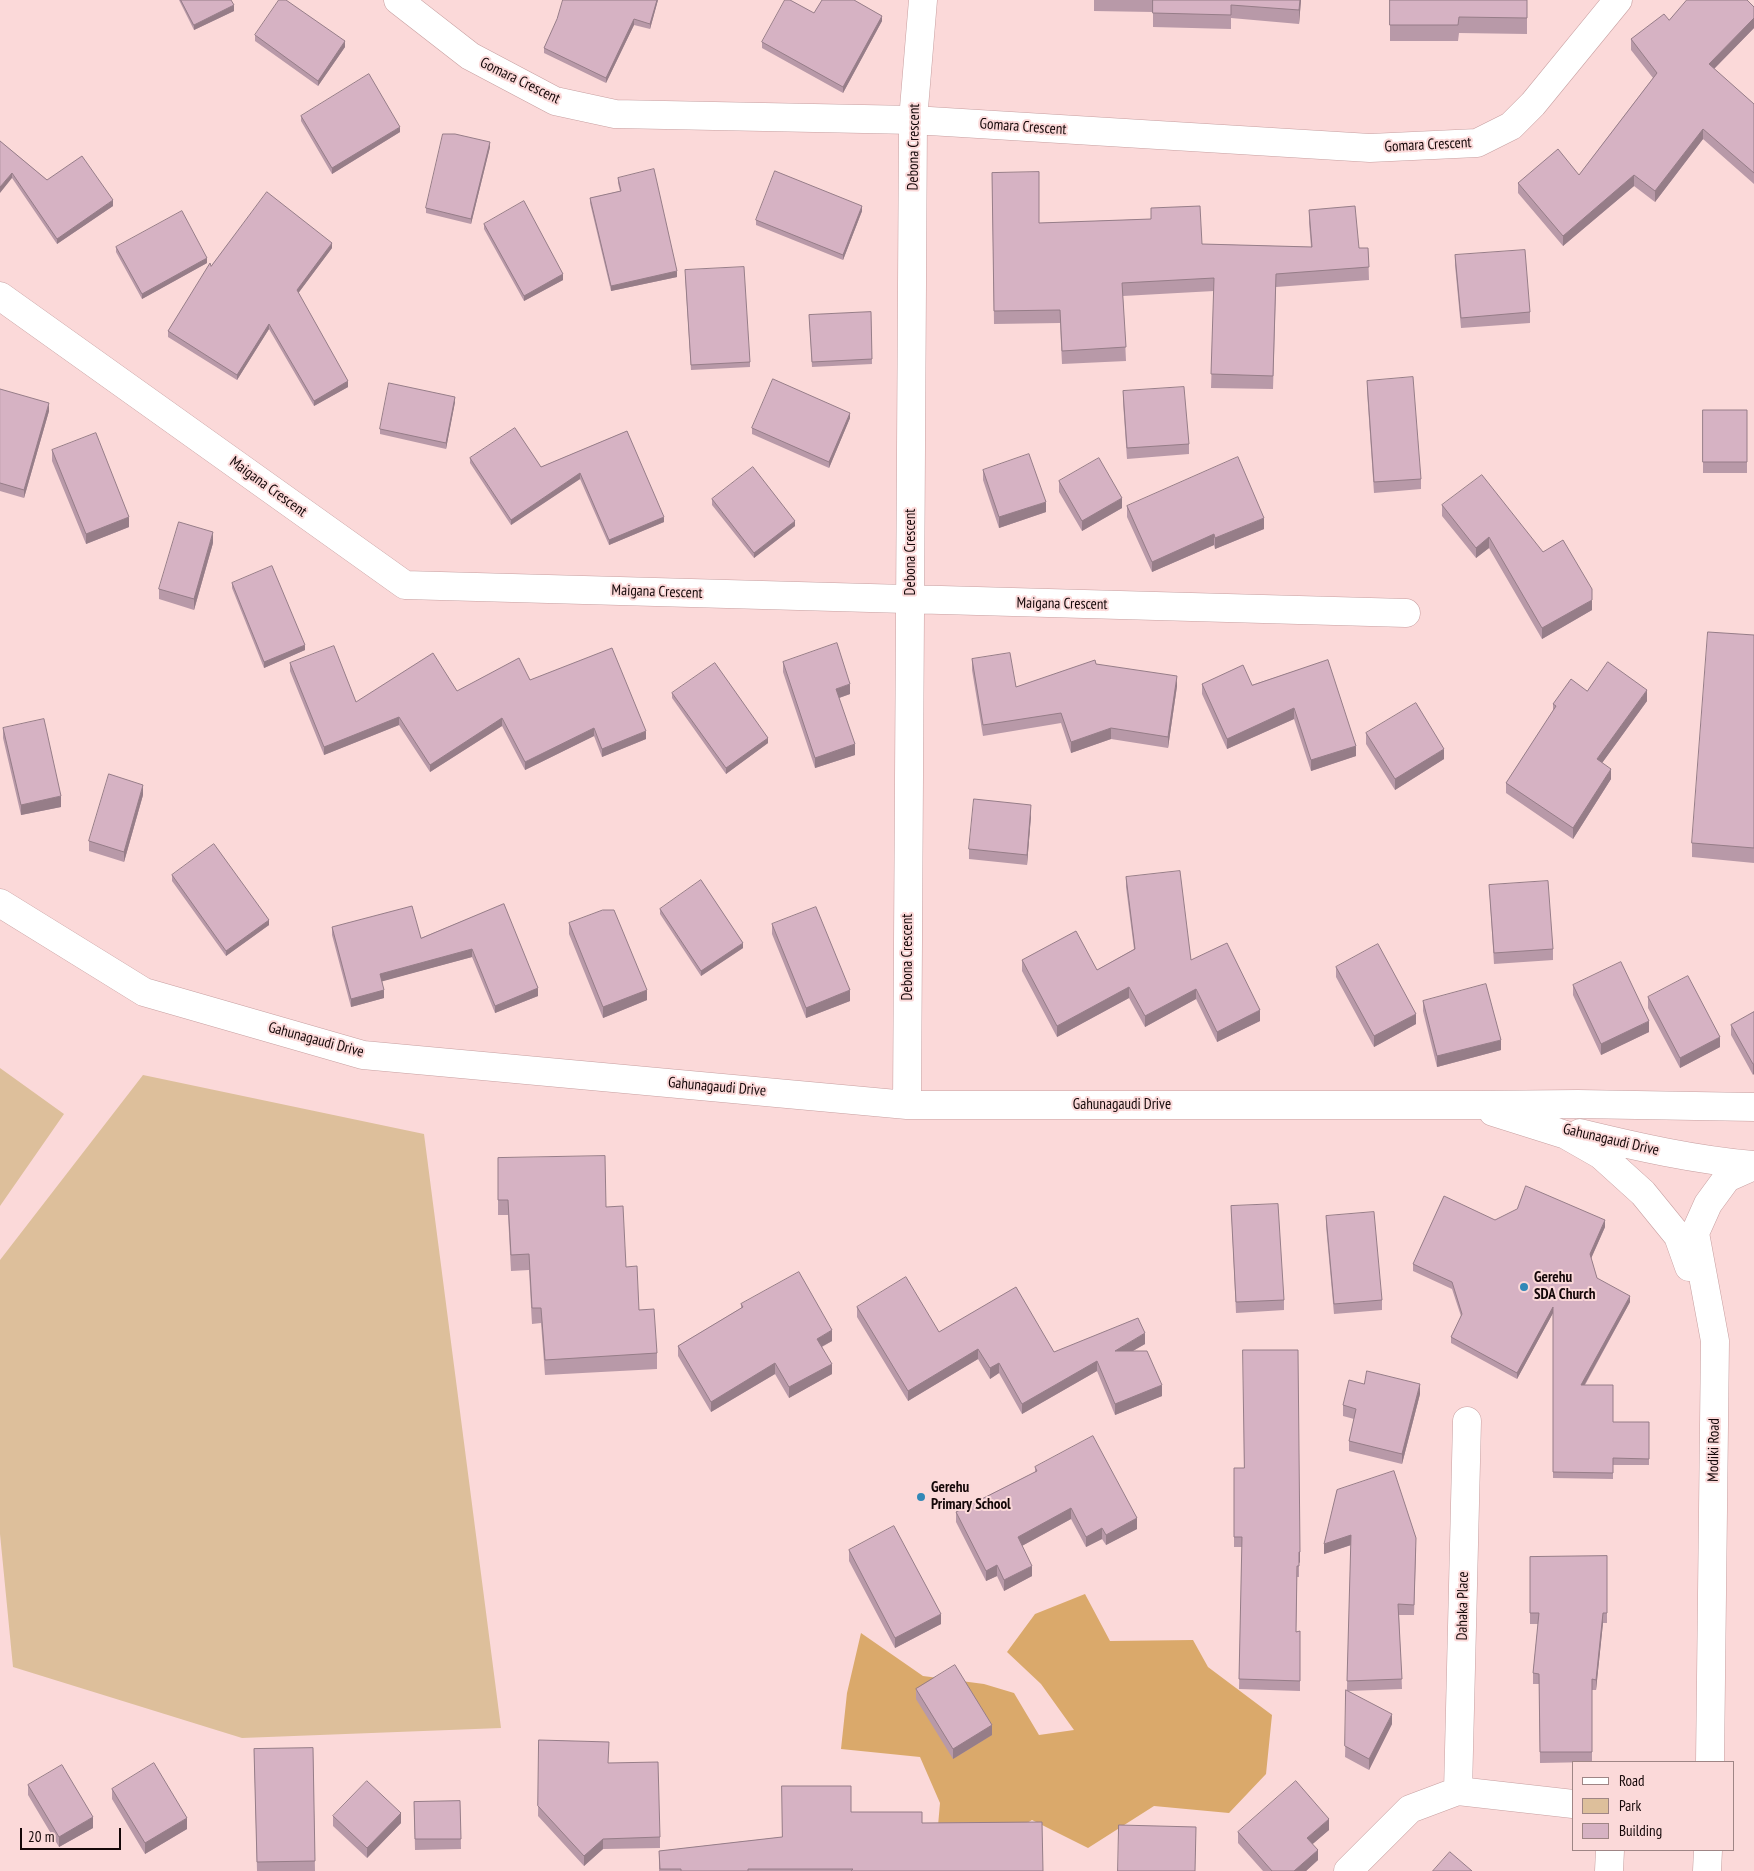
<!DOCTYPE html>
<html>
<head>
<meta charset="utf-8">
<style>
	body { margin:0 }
	#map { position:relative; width:1754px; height:1871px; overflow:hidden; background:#fbd9d9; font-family:"PT Sans Narrow",sans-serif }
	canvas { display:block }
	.legend { position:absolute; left:1572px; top:1761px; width:162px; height:90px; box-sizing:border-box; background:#fbd9d9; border:1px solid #9f8585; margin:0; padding:6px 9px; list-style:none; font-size:15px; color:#140708 }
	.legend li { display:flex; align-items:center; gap:10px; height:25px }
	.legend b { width:25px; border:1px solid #9f8585 }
	.scale { position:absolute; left:20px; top:1828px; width:101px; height:22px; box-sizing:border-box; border:2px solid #140708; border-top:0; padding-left:6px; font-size:15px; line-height:18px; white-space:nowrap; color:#140708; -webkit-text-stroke:4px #fbd9d9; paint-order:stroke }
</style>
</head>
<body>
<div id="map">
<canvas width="1754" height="1871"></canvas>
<ul class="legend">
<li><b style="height:6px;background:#fff"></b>Road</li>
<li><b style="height:14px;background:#ddbf9b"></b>Park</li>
<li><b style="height:14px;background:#d6b2c3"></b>Building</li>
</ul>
<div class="scale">20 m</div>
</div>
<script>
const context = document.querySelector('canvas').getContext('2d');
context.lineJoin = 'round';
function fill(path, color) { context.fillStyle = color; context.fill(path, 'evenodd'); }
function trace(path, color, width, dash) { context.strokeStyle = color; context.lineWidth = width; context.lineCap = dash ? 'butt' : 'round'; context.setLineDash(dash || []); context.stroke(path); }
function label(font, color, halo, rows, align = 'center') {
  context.font = font + ' "PT Sans Narrow",sans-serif'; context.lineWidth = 4; context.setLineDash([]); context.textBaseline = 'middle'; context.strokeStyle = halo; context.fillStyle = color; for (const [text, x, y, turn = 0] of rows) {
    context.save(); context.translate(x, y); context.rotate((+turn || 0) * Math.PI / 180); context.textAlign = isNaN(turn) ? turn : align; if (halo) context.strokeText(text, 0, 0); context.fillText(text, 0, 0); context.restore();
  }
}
const green = new Path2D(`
	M0 1068 64 1114 0 1206Z
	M143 1075 424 1134 501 1728 242 1738 13 1667 0 1534V1260Z`);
const forest = new Path2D(`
	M1085 1594 1110 1641 1193 1640 1208 1667 1272 1715 1266 1774 1229 1813 1154 1806 1088 1848 1032 1820 948 1871H934L940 1803 920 1757 841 1749 847 1693 861 1633 923 1676 984 1684 1014 1693 1039 1735 1074 1730 1041 1684 1007 1652 1035 1614Z`);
const minor = new Path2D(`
	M398 0 470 56 555 101 615 114 913 120 1370 148 1477 143 1511 126 1533 104 1618 0
	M0 296 405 585 1406 613
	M0 903 144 992 363 1055 907 1105H1470L1578 1104 1754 1107
	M907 1105 913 120 923 0
	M1493 1112 1566 1135 1601 1155 1643 1193 1678 1236 1689 1267
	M1580 1133C1638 1147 1695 1160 1754 1165
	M1710 1762 1715 1341 1695 1233 1708 1204 1727 1178 1754 1166
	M1458 1791 1467 1421
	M1348 1871 1410 1809 1458 1791 1573 1804
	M1609 1871 1610 1850
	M1707 1871 1708 1850`);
const wall = new Path2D(`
	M179 0H231L234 11 194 30Z
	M658 0 650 29 634 25 606 83 544 53V48Z
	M1094 0H1301L1299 24 1231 18V29L1153 27V12L1094 11Z
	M1390 0H1527V34L1459 33 1458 41H1390Z
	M1754 7V28L1714 69 1754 104V184L1703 139 1655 202 1634 186 1563 246 1518 193V183L1579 175 1653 78 1631 50V39L1669 20Z
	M814 13 882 21 843 93 762 48V42Z
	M255 35 345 47 318 86 255 41Z
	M301 116 400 132 332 174 301 121Z
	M0 141 47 180 113 206 57 244 12 178Z
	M490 147 471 224 426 213V208Z
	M992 173 1039 223 1151 219V208L1202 244 1311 247 1309 223V210L1359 248H1368L1369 280 1276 287 1273 389 1211 388 1214 291 1123 296 1126 361 1062 364 1060 323 994 324Z
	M618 178 677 277 611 291 590 203V198L620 191 618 183Z
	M862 211 843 260 756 225V220Z
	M484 224 563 280 524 301 484 229Z
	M116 247 207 263 142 299 116 252Z
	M332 248 298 293 348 387 314 406 269 329 237 380 168 337V331L211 266Z
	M1455 255 1530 312V323L1461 328 1455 265Z
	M685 275 750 362V367L691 370Z
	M871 312 872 364 812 367 809 315Z
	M1367 381 1421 479V489L1374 493 1367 391Z
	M0 389 49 411 24 498 0 491Z
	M1123 391 1189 444V454L1127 459 1123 402Z
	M455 402 446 449 380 434V429Z
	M1703 410H1747V473H1703Z
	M850 418 829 468 752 434V428Z
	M627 431 664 522 609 545 580 479 511 525 470 463V458L541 467Z
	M52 450 129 527 86 544 52 461Z
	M983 470 1046 512 999 528 983 480Z
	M1059 481 1122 508 1082 531 1059 492Z
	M712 499 795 526 754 558 712 505Z
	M1442 505 1543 552 1592 610 1542 639 1489 548 1476 558 1442 516Z
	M1127 506 1264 529 1215 549 1214 545 1152 572 1127 517Z
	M213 543 194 610 159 599V589Z
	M232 583 305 650 264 668 232 588Z
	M1754 635V863L1692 857V843Z
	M972 659 1016 687 1096 664 1177 686 1168 748 1111 739 1071 753 1061 723 983 736 972 670Z
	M1328 660 1356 756 1311 771 1294 719 1227 749 1202 694V684L1252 685Z
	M783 662 850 694 839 698 855 755 815 768 783 672Z
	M290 663 356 702 457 691 530 680 646 739 602 757 594 736 525 770 502 726 430 772 399 725 324 755 290 671Z
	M1587 691 1647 701 1602 763 1611 779 1573 839 1506 793V783L1553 711V704Z
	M672 693 768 743 726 774 672 698Z
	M3 728 61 807 21 815 3 738Z
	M1366 733 1444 759 1395 790 1366 744Z
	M143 795 124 862 89 851V841Z
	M1031 816 1027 865 969 859V849Z
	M172 875 269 925 226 956 172 881Z
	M1126 877 1191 960 1260 1021 1217 1042 1196 999 1145 1027 1129 998 1057 1037 1022 971V960L1097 970 1134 949 1126 887Z
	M1489 885 1553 949V960L1494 964Z
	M504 904 538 996 495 1013 472 957 382 981 384 998 351 1007 332 935V927L421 938Z
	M660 909 743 948 701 976 660 914Z
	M569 923 647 1000 603 1018 569 934Z
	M772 924 850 1001 806 1018 772 934Z
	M1336 967 1416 1024 1374 1047 1336 977Z
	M1573 985 1649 1032 1601 1055 1573 995Z
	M1648 997 1720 1047 1680 1068 1648 1008Z
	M1423 1001 1501 1050 1437 1067 1423 1011Z
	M1754 1012 1753 1075 1731 1035V1025Z
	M498 1158 606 1207 626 1267 639 1310 657 1353V1369L545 1375 541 1323 532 1324 529 1270 511 1271 508 1215H498Z
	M1231 1206 1284 1300V1310L1236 1313Z
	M1326 1216 1382 1300V1310L1334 1314 1326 1226Z
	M1495 1220 1605 1227 1591 1258 1597 1278 1630 1302 1585 1385 1613 1422H1649V1465H1613V1479L1553 1478V1313L1517 1379 1451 1343V1337L1461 1316 1452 1289 1413 1271V1264Z
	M741 1304 832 1341 822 1347 832 1374 789 1398 775 1374 711 1412 678 1356V1346L741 1308Z
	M857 1307 939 1332 1054 1352 1145 1344 1133 1351 1162 1396 1115 1415 1097 1371 1022 1414 999 1373 990 1379 978 1359 908 1401 857 1317Z
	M1364 1384 1420 1394 1402 1464 1349 1451V1441L1354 1419 1343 1416V1405Z
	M1035 1467 1137 1529 1106 1545 1102 1539 1086 1547 1071 1519 1022 1546 1032 1576 1004 1591 997 1576 986 1581 956 1522V1512L1035 1472Z
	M1234 1468 1300 1562 1299 1563V1577H1297L1296 1632 1300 1631V1691L1239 1689 1242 1547H1234Z
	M1337 1490 1416 1548 1414 1615H1399L1402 1689 1348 1691 1392 1724 1369 1770 1345 1757 1351 1545 1324 1554Z
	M849 1550 941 1624 895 1648 849 1561Z
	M1607 1556V1623H1603L1596 1690H1592V1762L1540 1763 1539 1684H1533V1673L1538 1624H1530V1557Z
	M916 1689 992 1735 953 1759 916 1699Z
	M539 1740 608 1763 660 1837V1848L603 1849 584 1866 538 1816Z
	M313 1748 315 1871H257L254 1749Z
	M28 1785 93 1828 59 1847 28 1795Z
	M112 1789 187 1829 145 1854 112 1799Z
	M460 1801 461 1849 415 1850 414 1802Z
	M851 1812 922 1823 1043 1871H659V1851L782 1837Z
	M333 1816 401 1823 367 1858 333 1826Z
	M1329 1830 1312 1844 1318 1860 1306 1871H1263L1238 1843V1832Z`);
const shadedWall = new Path2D(`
	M657 0H658L650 29V24Z
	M1300 0H1301L1299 24V10Z
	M234 5V11L194 30V25Z
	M882 16V21L843 93V87Z
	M1754 18V28L1709 74V64Z
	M634 19V25L606 83V78Z
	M345 41V47L318 86V81Z
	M400 127V132L332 174V168Z
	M1703 129V139L1655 202V191Z
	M490 142V147L471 224V219Z
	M12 173V178L0 193V187Z
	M1634 175V186L1563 246V236Z
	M113 200V206L57 244V239Z
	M862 206V211L843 260V255Z
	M332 243V248L297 295V290Z
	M207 258V263L142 299V294Z
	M677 271V277L611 291V286Z
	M563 274V280L524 301V296Z
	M269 324V329L237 380V375Z
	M348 381V387L314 406V401Z
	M455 397V402L446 449V443Z
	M49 403V411L24 498V490Z
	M850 413V418L829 468V462Z
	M580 473V479L511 525V520Z
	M1122 498V508L1082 531V521Z
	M1046 502V512L999 528V517Z
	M129 517V527L86 544V534Z
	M664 517V522L609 545V540Z
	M1264 518V529L1215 549V538Z
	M795 521V526L754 558V553Z
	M213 532V543L194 610V599Z
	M1214 534V545L1152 572V562Z
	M1489 537V548L1476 558V548Z
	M1592 600V610L1542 639V628Z
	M305 645V650L264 668V662Z
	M1177 676V686L1168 748V737Z
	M850 684V694L836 699V689Z
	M1647 690V701L1597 770V759Z
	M1294 708V719L1227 749V739Z
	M399 717V725L324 755V747Z
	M502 718V726L430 772V765Z
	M594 728V736L525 770V762Z
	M1111 728V739L1071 753V742Z
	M646 731V739L602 757V749Z
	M768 738V743L726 774V768Z
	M855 744V755L815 768V758Z
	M1356 746V756L1311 771V760Z
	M1444 749V759L1395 790V779Z
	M1611 769V779L1573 839V828Z
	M143 785V795L124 862V852Z
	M61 796V807L21 815V805Z
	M1031 805V816L1027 865V855Z
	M269 920V925L226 956V951Z
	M743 943V948L701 976V971Z
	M472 949V957L380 982V974Z
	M1129 987V998L1057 1037V1026Z
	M538 988V996L495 1013V1006Z
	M1196 989V999L1145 1027V1016Z
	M384 990V998L351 1007V999Z
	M647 990V1000L603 1018V1007Z
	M850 990V1001L806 1018V1008Z
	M1260 1010V1021L1217 1042V1032Z
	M1416 1014V1024L1374 1047V1036Z
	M1649 1021V1032L1601 1055V1044Z
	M1720 1037V1047L1680 1068V1058Z
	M1501 1040V1050L1437 1067V1056Z
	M1753 1064H1754V1074L1753 1075Z
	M1605 1220V1227L1590 1261V1254Z
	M1630 1296V1302L1581 1391V1385Z
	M1553 1307V1313L1517 1379V1373Z
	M832 1330V1341L817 1349V1339Z
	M1145 1333V1344L1115 1361V1351Z
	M978 1349V1359L908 1401V1391Z
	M1097 1361V1371L1022 1414V1404Z
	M775 1363V1374L711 1412V1402Z
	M999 1363V1373L990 1379V1368Z
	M832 1364V1374L789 1398V1387Z
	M1420 1384V1394L1402 1464V1454Z
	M1162 1385V1396L1115 1415V1404Z
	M1071 1508V1519L1018 1548V1537Z
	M1137 1518V1529L1106 1545V1535Z
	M1102 1528V1539L1086 1547V1537Z
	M1351 1535V1545L1324 1554V1544Z
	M1299 1552H1300V1562L1299 1563Z
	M997 1565V1576L986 1581V1571Z
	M1032 1566V1576L1004 1591V1580Z
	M1603 1613V1623L1596 1690V1680Z
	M941 1614V1624L895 1648V1638Z
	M1392 1714V1724L1369 1770V1759Z
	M992 1725V1735L953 1759V1749Z
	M401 1813V1823L367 1858V1848Z
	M93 1817V1828L59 1847V1837Z
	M187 1818V1829L145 1854V1843Z
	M1329 1819V1830L1307 1849V1838Z
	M603 1839V1849L584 1866V1856Z
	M1318 1850V1860L1306 1871H1294Z`);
const building = new Path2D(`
	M181 0H231L234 5 194 25Z
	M279 0H286L345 41 318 81 255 35Z
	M563 0H657L650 24 634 19 606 78 544 48 557 19Z
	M785 0H790L814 13 822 0H854L882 16 843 87 762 42Z
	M1153 0H1300L1299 10 1231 5V15L1153 13Z
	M1390 0H1527V18L1459 17 1458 25H1390Z
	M1687 0H1747L1754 7V18L1709 64 1754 104V173L1703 129 1655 191 1634 175 1563 236 1518 183 1558 149 1579 175 1657 73 1631 39 1664 14 1669 20Z
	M369 74 400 127 332 168 301 116Z
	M443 134H455L490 142 471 219 426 208Z
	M0 141 47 180 82 156 113 200 57 239 12 173 0 187Z
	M654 169 677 271 611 286 590 198 621 191 618 178Z
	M775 171 862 206 843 255 756 220Z
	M1039 172V223L1151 219V208L1200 206 1202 244 1312 247 1309 210 1355 206 1359 248H1368L1369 267 1276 274 1273 376 1211 374 1214 278 1122 283 1126 347 1062 351 1060 310 994 311 992 173Z
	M267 192 332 243 297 290 348 381 314 401 269 324 237 375 168 331 210 263 211 266Z
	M524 201 563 274 524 296 484 224Z
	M182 211 207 258 142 294 116 247Z
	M1525 250 1530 312 1461 318 1455 255Z
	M744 267 750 362 691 365 685 270Z
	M871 312 872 359 812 362 809 315Z
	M1413 377 1421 479 1374 482 1367 381Z
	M773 379 850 413 829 462 752 428Z
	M389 383 455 397 446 443 380 429Z
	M1184 387 1189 444 1127 448 1123 391Z
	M0 389 49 403 24 490 0 483Z
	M1703 410H1747V462H1703Z
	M515 428 541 467 627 431 664 517 609 540 580 473 511 520 470 458Z
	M96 433 129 517 86 534 52 450Z
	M1029 454 1046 502 999 517 983 470Z
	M1238 457 1264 518 1215 538 1214 534 1152 562 1127 506Z
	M1099 458 1122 498 1082 521 1059 481Z
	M753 467 795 521 754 553 712 499Z
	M1482 475 1543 552 1563 540 1592 589V600L1542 628 1489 537 1476 548 1442 505Z
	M179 522 213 532 194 599 159 589Z
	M272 566 305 645 264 662 232 583Z
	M1708 632 1754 635V848L1692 843Z
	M837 643 850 684 836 689 855 744 815 758 783 662Z
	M334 646 356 702 433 653 457 691 519 658 530 680 612 648 646 731 602 749 594 728 525 762 502 718 430 765 399 717 324 747 290 663Z
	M1010 653 1016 687 1095 660 1096 664 1177 676 1168 737 1111 728 1071 742 1061 713 983 725 972 659Z
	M1328 660 1356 746 1311 760 1294 708 1227 739 1202 684 1243 665 1252 685Z
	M1608 662 1647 690 1597 759 1611 769 1573 828 1506 783 1556 706 1553 704 1571 679 1587 691Z
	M715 663 768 738 726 768 672 693Z
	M1416 703 1444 749 1395 779 1366 733Z
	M44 719 61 796 21 805 3 728Z
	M109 774 143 785 124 852 89 841Z
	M974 799 1031 805 1027 855 969 849Z
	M214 844 269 920 226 951 172 875Z
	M1180 871 1191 960 1227 943 1260 1010 1217 1032 1196 989 1145 1016 1129 987 1057 1026 1022 960 1076 931 1097 970 1135 949 1126 877Z
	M701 880 743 943 701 971 660 909Z
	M1548 881 1553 949 1494 953 1489 885Z
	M504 904 538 988 495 1006 472 949 380 974 384 990 351 999 332 927 412 906 421 938Z
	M816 907 850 990 806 1008 772 924Z
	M603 910H614L647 990 603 1007 569 923Z
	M1378 944 1416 1014 1374 1036 1336 967Z
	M1621 962 1649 1021 1601 1044 1573 985Z
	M1688 976 1720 1037 1680 1058 1648 997Z
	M1486 984 1501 1040 1437 1056 1423 1001Z
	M1754 1012V1064H1753L1731 1025Z
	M605 1156 606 1207 623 1206 626 1267 637 1266 639 1310 654 1309 657 1353 545 1360 541 1308H532L529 1254 511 1255 508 1200H498V1158Z
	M1526 1186 1605 1220 1590 1254 1597 1278 1630 1296 1581 1385H1613V1422H1649V1459L1613 1458V1473L1553 1472V1307L1517 1373 1451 1337 1462 1314 1452 1282 1413 1264 1444 1196 1495 1220 1517 1209Z
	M1278 1204 1284 1300 1236 1302 1231 1206Z
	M1374 1212 1382 1300 1334 1304 1326 1216Z
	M799 1272 832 1330 817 1339 832 1364 789 1387 775 1363 711 1402 678 1346 743 1307 741 1304Z
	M906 1277 939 1332 1016 1287 1054 1352 1138 1318 1145 1333 1115 1351H1147L1162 1385 1115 1404 1097 1361 1022 1404 999 1363 990 1368 978 1349 908 1391 857 1307Z
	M1243 1350H1298L1300 1552H1299V1566H1297L1296 1632 1300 1631V1681L1239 1679 1242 1537H1234V1468H1244Z
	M1367 1371 1420 1384 1402 1454 1349 1441 1356 1409 1343 1405 1349 1380 1364 1384Z
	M1093 1436 1137 1518 1106 1535 1102 1528 1086 1537 1071 1508 1018 1537 1032 1566 1004 1580 997 1565 986 1571 956 1512 1037 1471 1035 1467Z
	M1394 1471 1416 1538 1414 1605 1398 1604 1402 1679 1347 1681 1351 1535 1324 1544 1337 1490Z
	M894 1526 941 1614 895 1638 849 1550Z
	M1607 1556V1613H1603L1596 1680 1592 1679V1752H1540L1539 1674 1533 1673 1539 1613H1530V1557Z
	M955 1665 992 1725 953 1749 916 1689Z
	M1346 1690 1392 1714 1369 1759 1345 1746Z
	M539 1740 609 1742 608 1763 658 1762 660 1837 603 1839 584 1856 538 1806Z
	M313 1748 315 1861 257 1862 254 1749Z
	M154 1763 187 1818 145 1843 112 1789Z
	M62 1765 93 1817 59 1837 28 1785Z
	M367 1781 401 1813 367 1848 333 1816Z
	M1296 1781 1329 1819 1307 1838 1318 1850 1294 1871H1272L1238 1832Z
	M782 1786H851V1812H922V1823L1042 1822 1043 1871H851L853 1869H748V1871H681V1869H660L659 1851 782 1837Z
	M460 1801 461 1839H415L414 1802Z
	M1119 1825 1196 1827 1195 1871H1118Z
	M1450 1852 1472 1871H1433Z`);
const markers = [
	[1524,1287,5,"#3288b7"],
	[921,1497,5,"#3288b7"]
];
const streetNames = [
	["Gomara Crescent",520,81,26],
	["Gomara Crescent",1023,127,4],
	["Gomara Crescent",1428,145,-3],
	["Debona Crescent",914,147,-89],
	["Maigana Crescent",268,487,36],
	["Debona Crescent",911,552,-90],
	["Maigana Crescent",657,592,2],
	["Maigana Crescent",1062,604,1],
	["Debona Crescent",908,957,-90],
	["Gahunagaudi Drive",316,1040,15],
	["Gahunagaudi Drive",717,1087,5],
	["Gahunagaudi Drive",1122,1105],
	["Gahunagaudi Drive",1611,1140,13],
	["Modiki Road",1714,1450,-89],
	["Dahaka Place",1463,1606,-89]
];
const poiNames = [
	["Gerehu",1534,1278],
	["SDA Church",1534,1295],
	["Gerehu",931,1488],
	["Primary School",931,1505]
];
fill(green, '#ddbf9b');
fill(forest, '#daa96b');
trace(minor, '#c79fa0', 29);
trace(minor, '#fff', 28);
fill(wall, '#b899a8');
fill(shadedWall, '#967d88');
fill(building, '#d6b2c3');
trace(building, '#967d88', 1);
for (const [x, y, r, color] of markers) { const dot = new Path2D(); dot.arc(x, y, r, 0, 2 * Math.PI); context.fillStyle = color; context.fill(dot); trace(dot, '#fbd9d9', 2); }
label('15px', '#140708', '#fbd9d9', streetNames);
label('bold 15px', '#140708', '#fbd9d9', poiNames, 'left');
</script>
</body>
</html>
